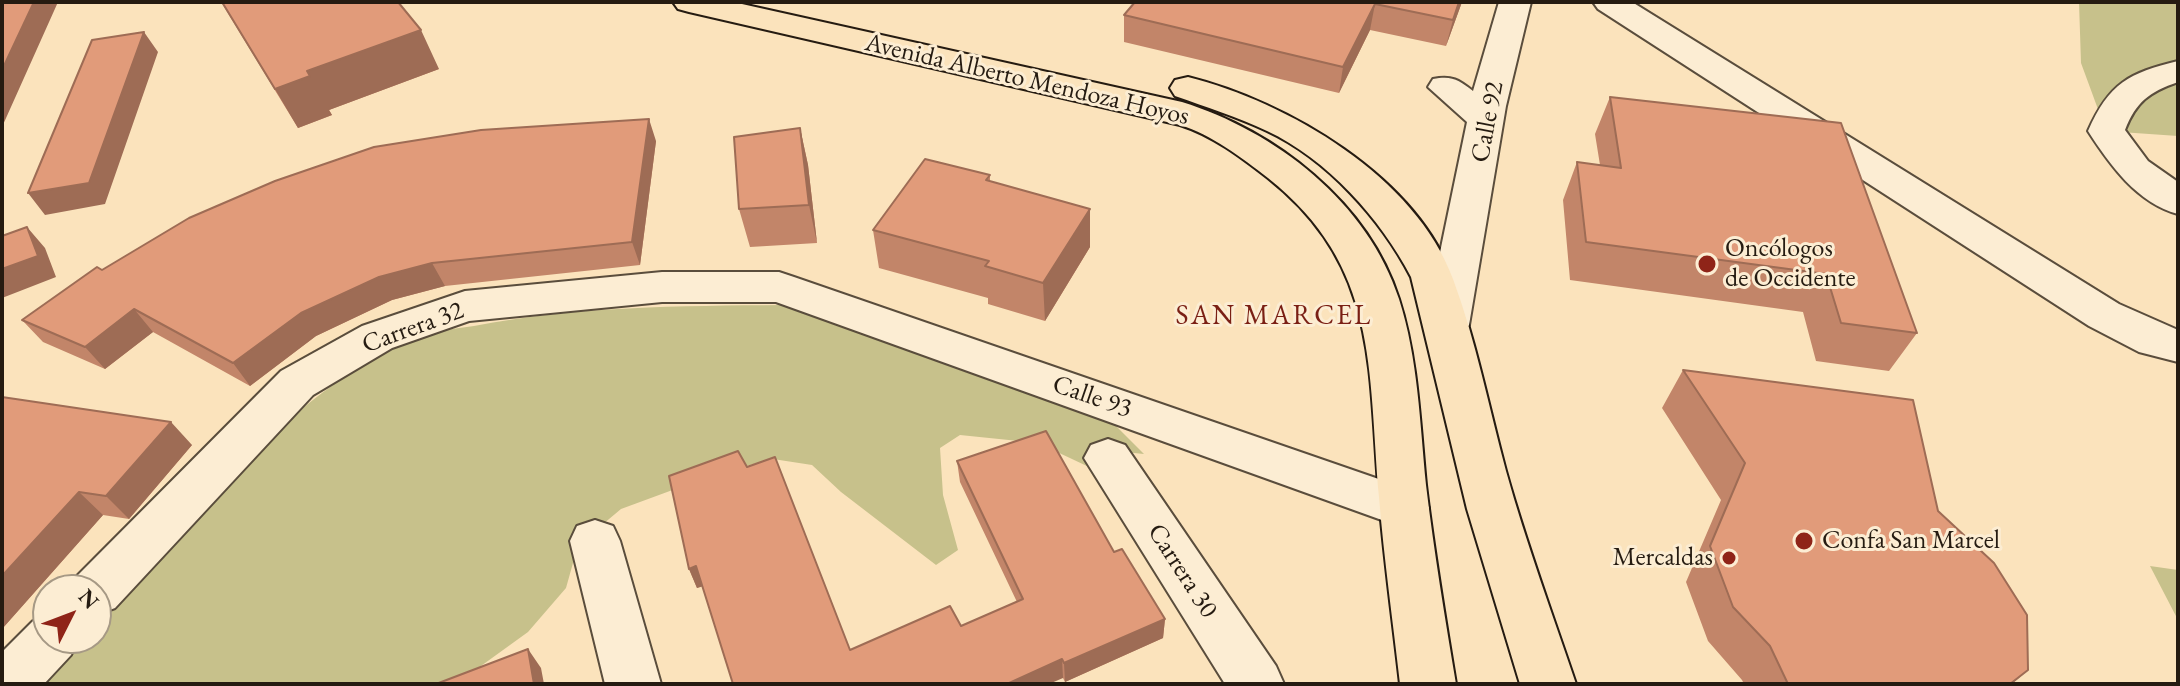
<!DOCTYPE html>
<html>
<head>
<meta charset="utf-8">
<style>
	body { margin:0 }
	#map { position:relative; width:2180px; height:686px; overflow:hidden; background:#fbe3bc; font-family:"EB Garamond",serif }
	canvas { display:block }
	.frame { position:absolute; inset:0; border:4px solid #251b11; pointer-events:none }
	.north { position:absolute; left:32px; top:574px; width:80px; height:80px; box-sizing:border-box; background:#fcedd3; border:2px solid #a69985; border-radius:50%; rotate:48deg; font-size:22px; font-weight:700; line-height:32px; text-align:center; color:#251b11 }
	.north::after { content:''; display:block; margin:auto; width:28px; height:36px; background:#8f2418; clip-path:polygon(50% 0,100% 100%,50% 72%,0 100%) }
</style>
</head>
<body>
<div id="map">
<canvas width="2180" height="686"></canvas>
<div class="frame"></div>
<div class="north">N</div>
</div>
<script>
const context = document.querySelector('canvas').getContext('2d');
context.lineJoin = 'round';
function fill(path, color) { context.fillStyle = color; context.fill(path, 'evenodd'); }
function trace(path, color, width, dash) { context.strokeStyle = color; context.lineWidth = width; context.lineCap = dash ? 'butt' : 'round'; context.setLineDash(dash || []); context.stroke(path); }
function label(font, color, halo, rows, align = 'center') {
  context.font = font + ' "EB Garamond",serif'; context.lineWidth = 6; context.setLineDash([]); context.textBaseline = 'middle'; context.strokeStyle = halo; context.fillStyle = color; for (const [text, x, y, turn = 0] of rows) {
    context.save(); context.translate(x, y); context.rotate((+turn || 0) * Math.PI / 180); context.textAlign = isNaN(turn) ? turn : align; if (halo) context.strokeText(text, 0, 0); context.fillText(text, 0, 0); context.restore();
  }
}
const green = new Path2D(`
	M2079 2H2178V136L2106 131 2081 63Z
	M783 305 1100 410 1144 454 1095 449 1089 467 1038 443 960 435 940 448 943 495 958 550 936 565 841 492 812 465 773 459 716 474 621 509 578 545 566 588 528 632 456 684H42L84 638H96V625C191 521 282 396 415 338 432 330 455 329 474 326 576 306 680 306 783 305Z
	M2150 566 2178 570V620Z`);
const minor = new Path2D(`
	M1499 2H1531L1506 106 1469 325 1462 336 1447 341 1432 336 1425 325 1467 122 1428 87 1433 79C1452 75 1459 80 1473 91Z
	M1593 2H1632L2119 304 2178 330V362L2139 352 2089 326 1598 9Z
	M2178 61V82C2149 92 2136 102 2125 130L2148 161 2178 182V214C2137 203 2110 165 2088 131 2109 83 2129 73 2178 61Z
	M662 272H779L794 277 1422 494 1429 508 1422 522 1404 528 776 302H662L469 321 392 348 313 395 115 608 96 615V590H71L77 576 281 371 362 326 465 291Z
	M1108 439 1125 445 1276 666 1284 684H1225L1084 458 1091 445Z
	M595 520 613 526 620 541 661 684H605L570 541 577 526Z
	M48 615V638H79L71 655 44 684H2V652L33 621Z`);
const primary = new Path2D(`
	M673 2H733L1182 102C1275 131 1368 202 1399 299 1418 358 1420 424 1426 485 1434 552 1445 618 1456 684H1400C1393 622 1384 559 1379 497 1368 368 1379 266 1268 178 1241 157 1212 135 1180 125L689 12 678 9Z
	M1188 77C1288 102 1416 177 1453 279 1476 341 1489 408 1506 471 1526 543 1552 613 1576 684H1520L1467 509 1411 277C1381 219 1327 159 1267 131 1238 117 1206 107 1175 96L1170 88 1175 80Z`);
const wall = new Path2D(`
	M221 2 439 69 329 110 332 115 298 128Z
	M1135 2H1462L1446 46 1370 30 1339 93 1124 42V15Z
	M1610 97 1917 333 1889 371 1816 361 1803 312 1570 280 1563 200 1577 162 1600 165 1595 134Z
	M800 128 808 165 817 243 750 247 739 209Z
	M656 141 640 265 445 286 392 300 316 336 250 386 153 332 105 369 43 342 22 320 102 270Z
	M990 175V181L1090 247 1045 321 988 304V298L879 268 873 230Z
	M1683 370 1938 511 2028 670 2012 684H1744L1742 680 1708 641 1686 582 1721 500 1662 408Z
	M2 397 192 445 129 519 103 515 2 629Z
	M957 461 1114 552 1165 619 1163 638 1065 682 1063 678 733 684 702 586 697 588 689 569 850 650 961 626 1017 602 960 482Z`);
const shadedWall = new Path2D(`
	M34 2H58L2 127V70Z
	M1459 2H1462L1446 46 1453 20Z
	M1375 4 1370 30 1339 93 1343 67Z
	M421 30 439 69 329 110 332 115 298 128 275 89 307 71Z
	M144 32 158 52 105 204 45 215 28 193Z
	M649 119 656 141 640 265 632 242Z
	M800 128 808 165 817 243 809 205Z
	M1090 209V247L1045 321 1043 283Z
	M27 227 45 248 56 277 2 298V269Z
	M432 263 445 286 392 300 316 336 250 386 233 363 301 313 379 277Z
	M134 309 153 332 105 369 85 347Z
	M171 422 192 445 129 519 106 496Z
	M79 492 103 515 2 629V576Z
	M696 566 704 586 697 588 689 569Z
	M1165 619 1163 638 1065 682 1064 663Z
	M528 649 541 668 544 684H534Z
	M1062 659 1063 678 1049 684H1007Z`);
const building = new Path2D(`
	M2 2H34L2 70Z
	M222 2H398L421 30 307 71 310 76 275 89Z
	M1135 2H1459L1453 20 1375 4 1343 67 1124 15Z
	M144 32 89 183 28 193 92 40Z
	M1610 97 1841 123 1917 333 1841 323 1826 274 1586 242 1577 162 1621 168Z
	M649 119 632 242 432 263 379 277 301 313 233 363 134 309 85 347 22 320 97 267 102 270 189 218 275 181 374 147 481 130Z
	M800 128 809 205 739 209 734 137Z
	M925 159 990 175 986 180 1090 209 1043 283 985 266 989 261 873 230Z
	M27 227 38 256 2 269V236Z
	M1683 370 1913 400 1938 511 1994 563 2027 615 2028 670 2010 684H1788L1770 646 1733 607 1710 546 1745 463Z
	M2 397 171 422 106 496 79 492 2 576Z
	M1046 431 1114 552 1122 549 1165 619 1064 663 1062 659 1007 684H733L696 566 689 569 669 476 738 451 747 467 775 457 850 650 950 606 961 626 1023 599 957 461Z
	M528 649 534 684H436Z`);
const markers = [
	[1707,264,10,"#8f2418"],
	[1804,541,10,"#8f2418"],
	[1729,558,8,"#8f2418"]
];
const streetNames = [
	["Avenida Alberto Mendoza Hoyos",1027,80,13],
	["Calle 92",1488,122,-79],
	["Carrera 32",413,328,-20],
	["Calle 93",1092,397,19],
	["Carrera 30",1182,571,57]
];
const poiNames = [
	["Oncólogos",1725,249],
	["de Occidente",1725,279],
	["Confa San Marcel",1822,541],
	["Mercaldas",1713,558,"right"]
];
const neighbourhoodNames = [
	["SAN MARCEL",1274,316]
];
fill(green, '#c7c18b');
trace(minor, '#5a4d3c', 4);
trace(primary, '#251b11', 4);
fill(minor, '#fcedd3');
fill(primary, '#fbe3bc');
fill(wall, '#c28569');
fill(shadedWall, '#9e6c55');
fill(building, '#e19b7a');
trace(building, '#9e6c55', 2);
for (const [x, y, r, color] of markers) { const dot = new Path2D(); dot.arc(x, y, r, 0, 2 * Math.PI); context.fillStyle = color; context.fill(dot); trace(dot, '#fcedd3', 3); }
label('26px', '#251b11', '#fcedd3', streetNames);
label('26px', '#251b11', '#fcedd3', poiNames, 'left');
context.letterSpacing = '2px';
label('28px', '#7a1f14', '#fcedd3', neighbourhoodNames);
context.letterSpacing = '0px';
</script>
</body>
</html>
